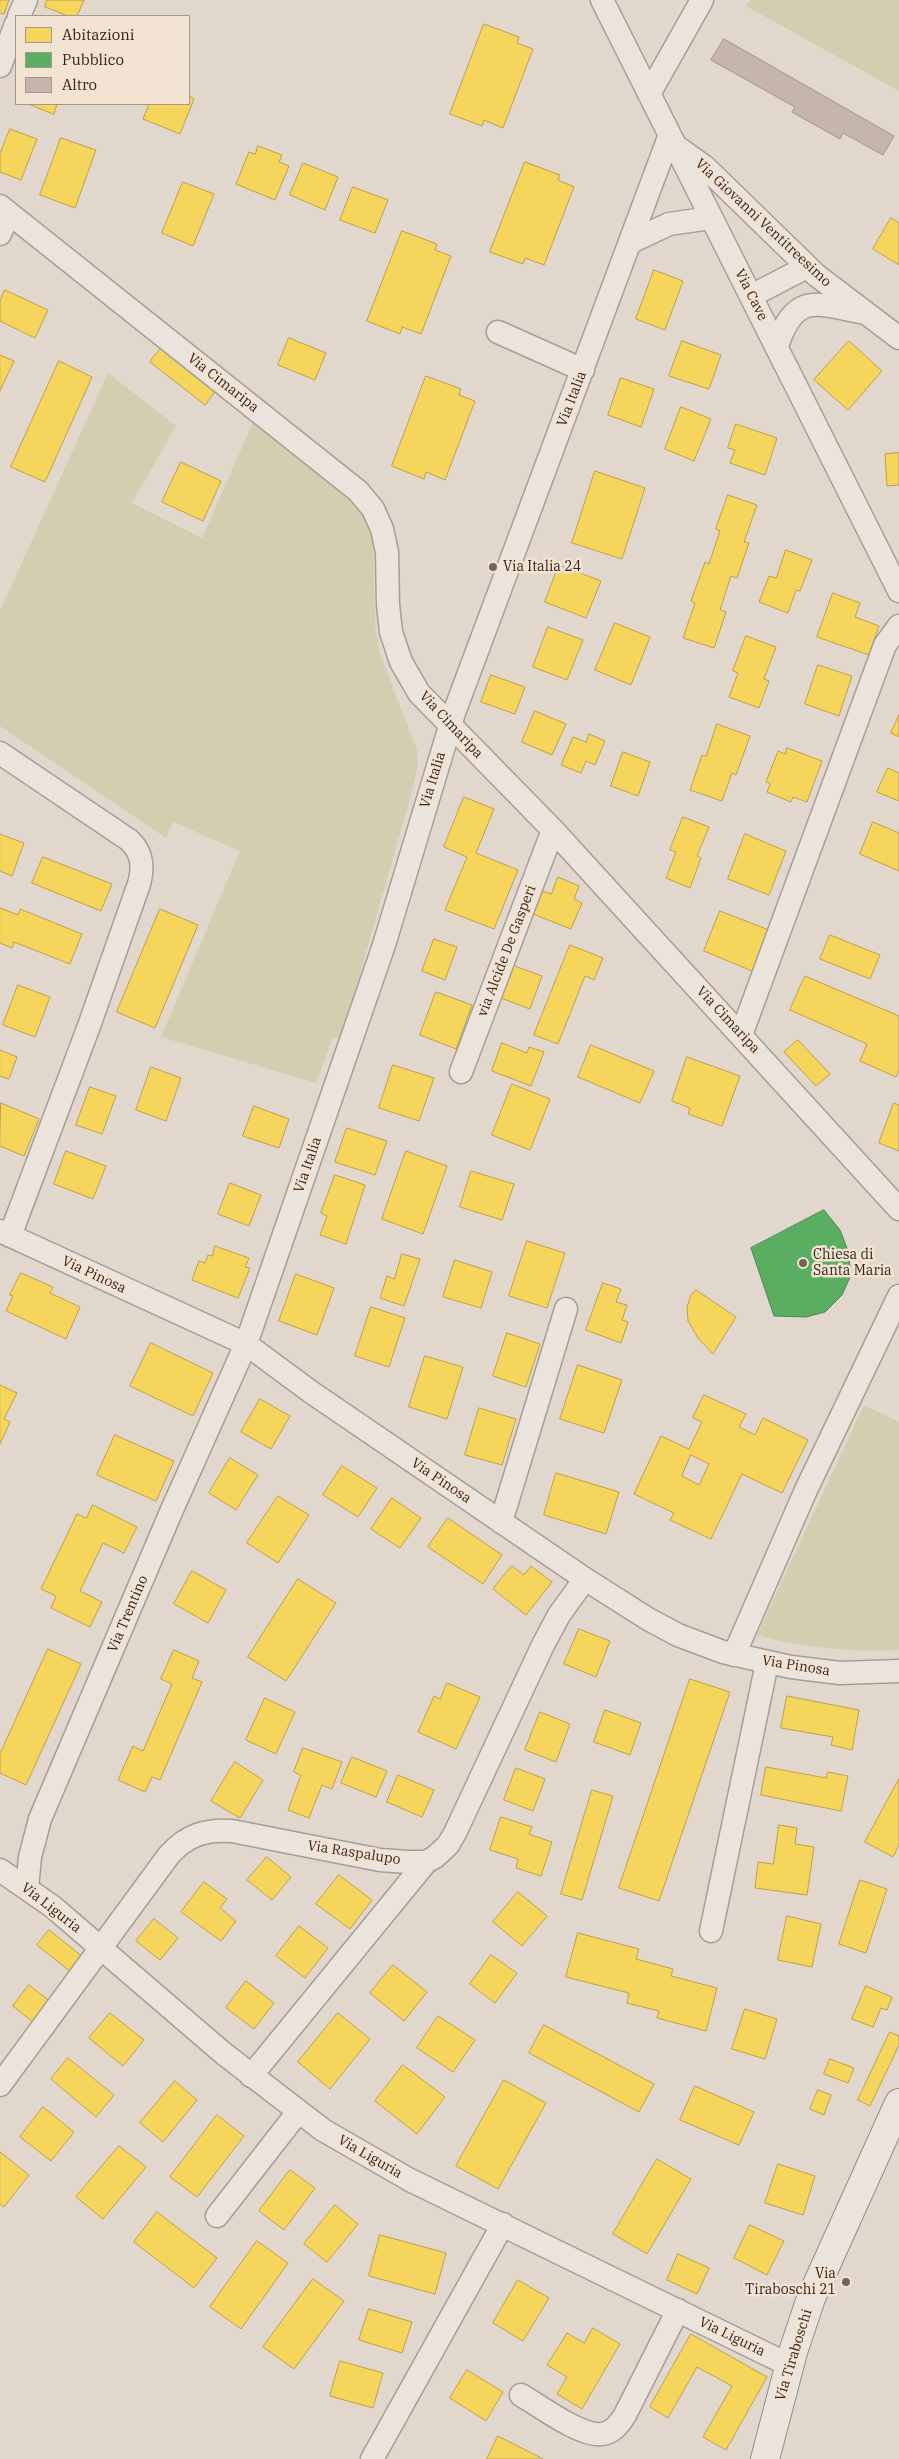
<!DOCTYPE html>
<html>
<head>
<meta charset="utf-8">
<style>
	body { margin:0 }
	#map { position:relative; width:899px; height:2459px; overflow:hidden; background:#e2d7cc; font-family:"IBM Plex Serif",serif }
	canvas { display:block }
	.legend { position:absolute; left:15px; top:15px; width:175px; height:90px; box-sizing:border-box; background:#f3e3d2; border:1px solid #a7978a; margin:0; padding:6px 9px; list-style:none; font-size:15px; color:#34241e }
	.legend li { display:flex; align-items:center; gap:10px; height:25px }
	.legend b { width:25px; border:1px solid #a7978a }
</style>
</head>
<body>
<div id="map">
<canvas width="899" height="2459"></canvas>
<ul class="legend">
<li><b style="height:14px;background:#f6d55c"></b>Abitazioni</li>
<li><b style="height:14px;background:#5aae61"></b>Pubblico</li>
<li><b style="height:14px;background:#c5b5ad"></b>Altro</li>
</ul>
</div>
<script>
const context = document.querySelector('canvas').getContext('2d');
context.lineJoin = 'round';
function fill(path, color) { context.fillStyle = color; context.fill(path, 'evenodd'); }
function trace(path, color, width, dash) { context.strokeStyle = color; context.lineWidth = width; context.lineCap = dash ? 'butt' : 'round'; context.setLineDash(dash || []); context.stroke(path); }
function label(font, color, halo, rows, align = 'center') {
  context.font = font + ' "IBM Plex Serif",serif'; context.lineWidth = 5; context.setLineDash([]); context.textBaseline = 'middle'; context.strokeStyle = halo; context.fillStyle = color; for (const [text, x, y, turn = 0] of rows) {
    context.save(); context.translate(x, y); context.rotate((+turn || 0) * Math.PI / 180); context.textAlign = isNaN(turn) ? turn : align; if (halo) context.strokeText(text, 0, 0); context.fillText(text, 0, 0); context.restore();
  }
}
const green = new Path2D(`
	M750 0H899V91L746 6Z
	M108 373 176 426 132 503 202 538 255 418 343 486 370 519 373 540 375 625 380 654 417 750 418 764 413 788 341 1040 333 1037 316 1083 161 1037 240 851 173 822 166 838 0 726V611Z
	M864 1405 899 1422V1650C851 1652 803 1648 757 1635Z`);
const homes = new Path2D(`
	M0 0H9L4 14 0 13Z
	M47 0H84L77 16H68L45 7Z
	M484 24 519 37 517 43 533 49 503 128 484 120 482 126 450 114Z
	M189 96 194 99 180 134 143 119 149 104H189Z
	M29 104H57L54 114Z
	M10 129 37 139 21 180 0 172V154Z
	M61 138 96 150 75 208 40 195Z
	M258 146 282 155 279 162 289 166 275 200 236 184 249 152 255 154Z
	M525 162 560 175 558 180 574 187 544 265 525 258 523 264 490 252Z
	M303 163 338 177 325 210 290 195Z
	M183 182 214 194 193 246 162 233Z
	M353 187 388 200 375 233 340 220Z
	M891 218 899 223V265L873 249Z
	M402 231 437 244 435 250 451 256 421 334 402 327 400 334 367 321Z
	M654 270 683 281 665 330 636 319Z
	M5 290 48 310 35 338 0 321V301Z
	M289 338 326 353 315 380 278 365Z
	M682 341 721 355 709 389 669 376Z
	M849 341 882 371 848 410 814 380Z
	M164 344 219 386 205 405 150 362Z
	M0 355 14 361 0 391Z
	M59 361 92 377 45 482 11 467Z
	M426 376 461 389 459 395 475 401 445 480 426 472 424 479 392 466Z
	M621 378 654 389 641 427 608 415Z
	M681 407 711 419 694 461 665 449Z
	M736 424 777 438 765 475 730 463 735 450 728 448Z
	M899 453V485L887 486 885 454Z
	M181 462 221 481 203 521 162 502Z
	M595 471 645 488 622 559 572 543Z
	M728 495 757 505 744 542 749 543 737 578 731 576 720 610 726 612 714 648 683 638 695 603 691 601 705 562 709 564 720 531 716 529Z
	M786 550 812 560 800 591 796 590 788 613 759 602 769 576 776 578Z
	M559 565 601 581 586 618 545 602Z
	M833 593 860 603 855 617 879 626 869 655 817 637Z
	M615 623 650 637 631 685 595 670Z
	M548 627 583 640 567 680 533 667Z
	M746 636 776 647 764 679 769 681 759 708 729 697 738 673 733 671Z
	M818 665 852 676 839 716 805 704Z
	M491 675 525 687 515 714 481 702Z
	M535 711 566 724 552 755 522 742Z
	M899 715V737L891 733Z
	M717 724 750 736 736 775 732 773 722 801 690 790 702 755 706 756Z
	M589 734 605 741 595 765 586 761 581 773 561 765 573 737 586 742Z
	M787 748 822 761 807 802 793 797 791 802 767 792 770 784 766 782 778 751 785 754Z
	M623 752 650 762 638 796 611 786Z
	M888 768 899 773V801L877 792Z
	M464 797 494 809 476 853 518 870 494 929 445 910 467 857 444 847Z
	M683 817 709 827 697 856 701 858 690 888 666 878 676 852 670 850Z
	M873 822 899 833V871L860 854Z
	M0 834 24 843 12 876 0 871Z
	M745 834 786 851 769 895 728 879Z
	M43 857 112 884 101 911 32 883Z
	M558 877 579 886 574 899 582 903 571 929 533 914 542 891 551 894Z
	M0 908 18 915 20 909 82 934 70 964 14 942 12 948 0 943Z
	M160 909 198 925 155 1028 117 1012Z
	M720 911 769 930 752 971 704 951Z
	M830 935 880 955 870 979 820 959Z
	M434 939 457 947 445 980 422 971Z
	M570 945 603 958 594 980 585 976 558 1044 534 1035Z
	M509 964 542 976 530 1009 498 997Z
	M805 976 899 1016V1071L896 1077 860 1061 867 1044 790 1010Z
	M18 985 50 997 35 1037 3 1025Z
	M436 992 472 1005 456 1049 420 1035Z
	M798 1040 830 1074 816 1086 784 1052Z
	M502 1043 527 1053 529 1047 544 1052 531 1086 492 1071Z
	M591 1045 654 1071 640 1103 578 1077Z
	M0 1050 17 1057 9 1079 0 1076Z
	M687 1057 740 1076 722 1126 688 1114 690 1108 672 1101Z
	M393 1065 434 1078 419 1121 379 1108Z
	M151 1067 181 1078 166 1121 136 1110Z
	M512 1084 550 1099 530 1150 492 1135Z
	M90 1087 116 1096 102 1134 76 1125Z
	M1 1103 39 1119 24 1156 0 1146Z
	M894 1103 899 1105V1151L879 1143Z
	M254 1106 289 1119 279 1148 243 1136Z
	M347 1128 387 1141 375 1175 335 1162Z
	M66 1151 106 1166 93 1199 54 1184Z
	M406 1151 447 1166 423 1234 382 1219Z
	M471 1171 514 1184 502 1220 460 1207Z
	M335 1175 365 1185 346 1244 320 1235 327 1216 321 1213Z
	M230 1183 261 1195 249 1226 218 1214Z
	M527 1241 565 1253 547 1308 509 1296Z
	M215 1246 249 1258 245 1267 250 1268 238 1298 192 1280 199 1261 205 1263 208 1255 212 1256Z
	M402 1254 420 1259 404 1306 380 1298 387 1276 394 1279Z
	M455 1260 492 1272 481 1308 443 1297Z
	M21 1273 53 1287 50 1293 80 1307 66 1339 6 1311 13 1296 10 1295Z
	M296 1274 334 1288 317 1335 279 1321Z
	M603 1283 621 1289 616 1302 627 1305 622 1320 628 1322 621 1343 586 1330Z
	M696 1290 736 1317 713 1354 698 1338 688 1321 687 1307 691 1295Z
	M371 1307 405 1318 389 1367 355 1356Z
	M507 1333 540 1344 526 1387 493 1376Z
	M151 1343 213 1373 193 1416 130 1386Z
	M425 1356 463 1367 447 1419 409 1407Z
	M578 1365 622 1380 604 1433 560 1419Z
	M0 1385 17 1393 4 1419 10 1422 0 1444Z
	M704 1395 746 1414 739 1427 755 1435 763 1418 808 1440 782 1493 742 1474 711 1539 670 1520 674 1513 634 1494 661 1436 689 1449 702 1422 693 1418ZM691 1455 709 1464 699 1485 682 1476Z
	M260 1399 290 1416 271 1449 241 1432Z
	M479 1408 516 1419 502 1465 465 1455Z
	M115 1435 174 1461 156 1501 97 1475Z
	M230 1458 258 1475 236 1510 209 1493Z
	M342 1466 377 1488 358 1517 323 1495Z
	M556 1473 619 1492 606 1534 544 1515Z
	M278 1496 309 1515 278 1563 247 1543Z
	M392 1498 421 1518 400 1548 371 1529Z
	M93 1505 137 1527 124 1553 103 1543 80 1591 102 1602 90 1627 51 1608 56 1596 41 1589 77 1514 86 1518Z
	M448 1518 502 1555 483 1584 428 1547Z
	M512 1566 524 1575 531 1566 552 1582 526 1615 493 1589Z
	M192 1571 226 1590 208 1623 174 1604Z
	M298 1579 336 1603 286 1681 248 1657Z
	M579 1629 610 1641 596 1677 564 1664Z
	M48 1649 81 1664 26 1785 0 1773V1754Z
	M174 1650 199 1661 192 1678 202 1682 160 1780 152 1777 145 1792 118 1780 133 1746 143 1751 172 1684 161 1679Z
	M690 1679 730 1692 659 1901 619 1888Z
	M447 1683 480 1697 456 1749 418 1732 434 1696 440 1699Z
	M787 1696 859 1710 852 1750 831 1745 833 1737 781 1728Z
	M265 1698 295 1712 276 1754 246 1740Z
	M605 1710 641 1723 630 1755 594 1742Z
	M540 1712 570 1724 556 1762 525 1750Z
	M303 1748 342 1762 332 1789 322 1785 309 1818 288 1810 301 1775 294 1772Z
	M352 1757 387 1771 376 1797 341 1783Z
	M235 1762 263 1780 240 1818 211 1801Z
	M766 1767 826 1778 828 1772 848 1776 841 1811 761 1795Z
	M516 1768 545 1779 533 1811 504 1800Z
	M398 1775 434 1790 422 1817 387 1802Z
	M899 1779V1845L893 1857 865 1842Z
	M592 1790 613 1796 582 1900 561 1894Z
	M501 1817 532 1827 529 1834 552 1842 541 1876 516 1868 518 1859 490 1850Z
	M779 1825 797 1828 795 1844 814 1847 807 1895 755 1888 758 1862 773 1864Z
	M267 1857 291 1877 272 1900 247 1880Z
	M339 1875 372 1900 350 1929 316 1904Z
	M860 1880 887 1889 866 1953 839 1944Z
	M204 1882 227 1899 220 1908 236 1921 221 1941 181 1912Z
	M518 1892 547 1916 522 1946 493 1922Z
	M787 1916 821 1924 812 1967 778 1960Z
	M154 1919 178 1938 160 1960 136 1941Z
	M299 1926 328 1948 305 1978 276 1956Z
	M49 1930 83 1957 71 1972 37 1945Z
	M578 1933 639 1949 636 1959 673 1969 671 1976 717 1988 706 2031 657 2018 659 2011 627 2003 629 1993 566 1977Z
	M491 1955 517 1973 495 2003 470 1984Z
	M393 1965 427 1992 404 2021 370 1993Z
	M246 1981 274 2003 254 2029 226 2008Z
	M29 1985 52 2003 35 2024 13 2006Z
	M866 1986 892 1997 887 2010 881 2008 873 2027 852 2019Z
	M745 2009 777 2019 765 2059 732 2049Z
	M110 2013 144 2040 123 2066 89 2038Z
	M338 2013 370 2039 330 2089 298 2062Z
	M438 2016 475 2040 453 2072 417 2048Z
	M544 2025 654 2084 639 2112 529 2053Z
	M890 2032 899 2036V2045L870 2106 858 2100Z
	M68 2058 114 2095 96 2117 51 2079Z
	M830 2059 854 2068 848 2083 824 2074Z
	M403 2065 445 2097 417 2134 375 2101Z
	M504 2080 546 2103 498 2189 456 2166Z
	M175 2081 197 2100 163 2142 140 2123Z
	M695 2086 754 2112 739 2145 680 2120Z
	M818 2090 831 2095 824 2115 810 2109Z
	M43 2107 74 2132 51 2161 20 2137Z
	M217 2115 244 2136 197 2197 170 2177Z
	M119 2146 146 2167 103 2219 76 2197Z
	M0 2152 29 2175 4 2207 0 2204Z
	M657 2159 691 2179 647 2254 613 2234Z
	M778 2164 815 2176 803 2215 765 2203Z
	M290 2170 315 2188 284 2230 259 2211Z
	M335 2205 358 2224 327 2262 304 2244Z
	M157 2212 217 2258 194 2288 134 2242Z
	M750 2225 784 2241 767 2275 734 2258Z
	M380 2235 446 2253 435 2294 369 2276Z
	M257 2241 288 2263 241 2329 210 2307Z
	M678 2254 709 2268 697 2294 667 2280Z
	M313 2279 344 2301 294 2369 263 2347Z
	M518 2280 549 2298 523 2341 493 2323Z
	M369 2309 412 2322 402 2353 359 2340Z
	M593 2328 620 2344 582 2409 557 2394 567 2377 547 2365 567 2333 584 2343Z
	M691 2334 767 2377 726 2450 703 2437 732 2386 697 2367 668 2418 650 2407Z
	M340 2361 383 2373 373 2408 330 2396Z
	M467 2370 503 2392 486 2421 450 2398Z
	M498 2436 543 2459H487Z`);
const public = new Path2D(`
	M824 1210 840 1230 848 1251 851 1275 842 1295 825 1312 806 1317 774 1316 751 1248Z`);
const building = new Path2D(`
	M724 39 894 136 883 155 843 133 840 139 792 112 795 107 711 60Z`);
const street = new Path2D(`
	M602 0 899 591
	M19 16 26 0
	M0 66 16 24
	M649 94 702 0
	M677 147 705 167 816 275 899 338
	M0 206 358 491 373 509 382 529 387 552 388 605 391 632 401 662 419 693 553 830 899 1209
	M0 234 9 213
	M631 242 669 224 711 218
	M751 296 807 267
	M498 332 583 370
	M777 346C795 293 814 303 860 312
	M0 753 129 840C142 852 144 866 139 884L89 1026 10 1236
	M741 1035 885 645 899 626
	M461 1072 553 830
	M0 1231 246 1344 311 1392 585 1579 648 1619 678 1635 723 1652 791 1667 840 1673 899 1671
	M501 1522 566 1309
	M734 1655 806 1490 899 1296
	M0 1870 53 1907 223 2053 323 2130 410 2180 789 2365
	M27 1888 30 1857 40 1819 171 1512 246 1344 384 945 454 713 669 137
	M711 1931 767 1663
	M251 2076 426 1862
	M0 2085 169 1855C187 1835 206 1829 232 1831L380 1860 408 1862H426L435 1857 448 1845 455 1833 543 1645 559 1615 585 1579
	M217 2216 298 2112
	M521 2395C540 2406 581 2437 602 2434 613 2433 620 2423 625 2415L678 2310
	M372 2459 503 2224`);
const secondary = new Path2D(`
	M765 2459 793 2352 811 2298 899 2103`);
const markers = [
	[493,567,5,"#71635b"],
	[803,1263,5,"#71635b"],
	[846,2282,5,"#71635b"]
];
const streetNames = [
	["Via Giovanni Ventitreesimo",763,223,43],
	["Via Cave",751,295,63],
	["Via Cimaripa",223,383,38],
	["Via Italia",572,399,-69],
	["Via Cimaripa",451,725,47],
	["Via Italia",433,780,-73],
	["via Alcide De Gasperi",507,951,-69],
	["Via Cimaripa",728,1020,47],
	["Via Italia",308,1165,-71],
	["Via Pinosa",94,1275,25],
	["Via Pinosa",441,1481,34],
	["Via Trentino",128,1614,-67],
	["Via Pinosa",796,1666,9],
	["Via Raspalupo",354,1853,9],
	["Via Liguria",51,1908,38],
	["Via Liguria",370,2157,30],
	["Via Liguria",732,2337,26],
	["Via Tiraboschi",794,2355,-73]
];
const poiNames = [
	["Via Italia 24",503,567],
	["Chiesa di",813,1255],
	["Santa Maria",813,1271],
	["Via",836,2274,"right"],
	["Tiraboschi 21",836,2290,"right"]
];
fill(green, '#d4cdaf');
fill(homes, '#f6d55c');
trace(homes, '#bca049', 1);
fill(public, '#5aae61');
trace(public, '#4f854d', 1);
fill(building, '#c5b5ad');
trace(building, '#a2938b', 1);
trace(street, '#a79d95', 25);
trace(secondary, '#968c85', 30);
trace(street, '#eae4dd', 22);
trace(secondary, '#eae4dd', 28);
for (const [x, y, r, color] of markers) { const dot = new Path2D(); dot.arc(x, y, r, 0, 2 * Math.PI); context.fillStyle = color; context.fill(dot); trace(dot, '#f3e3d2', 2); }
label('14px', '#34241e', '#f3e3d2', streetNames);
label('14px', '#34241e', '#f3e3d2', poiNames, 'left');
</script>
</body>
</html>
